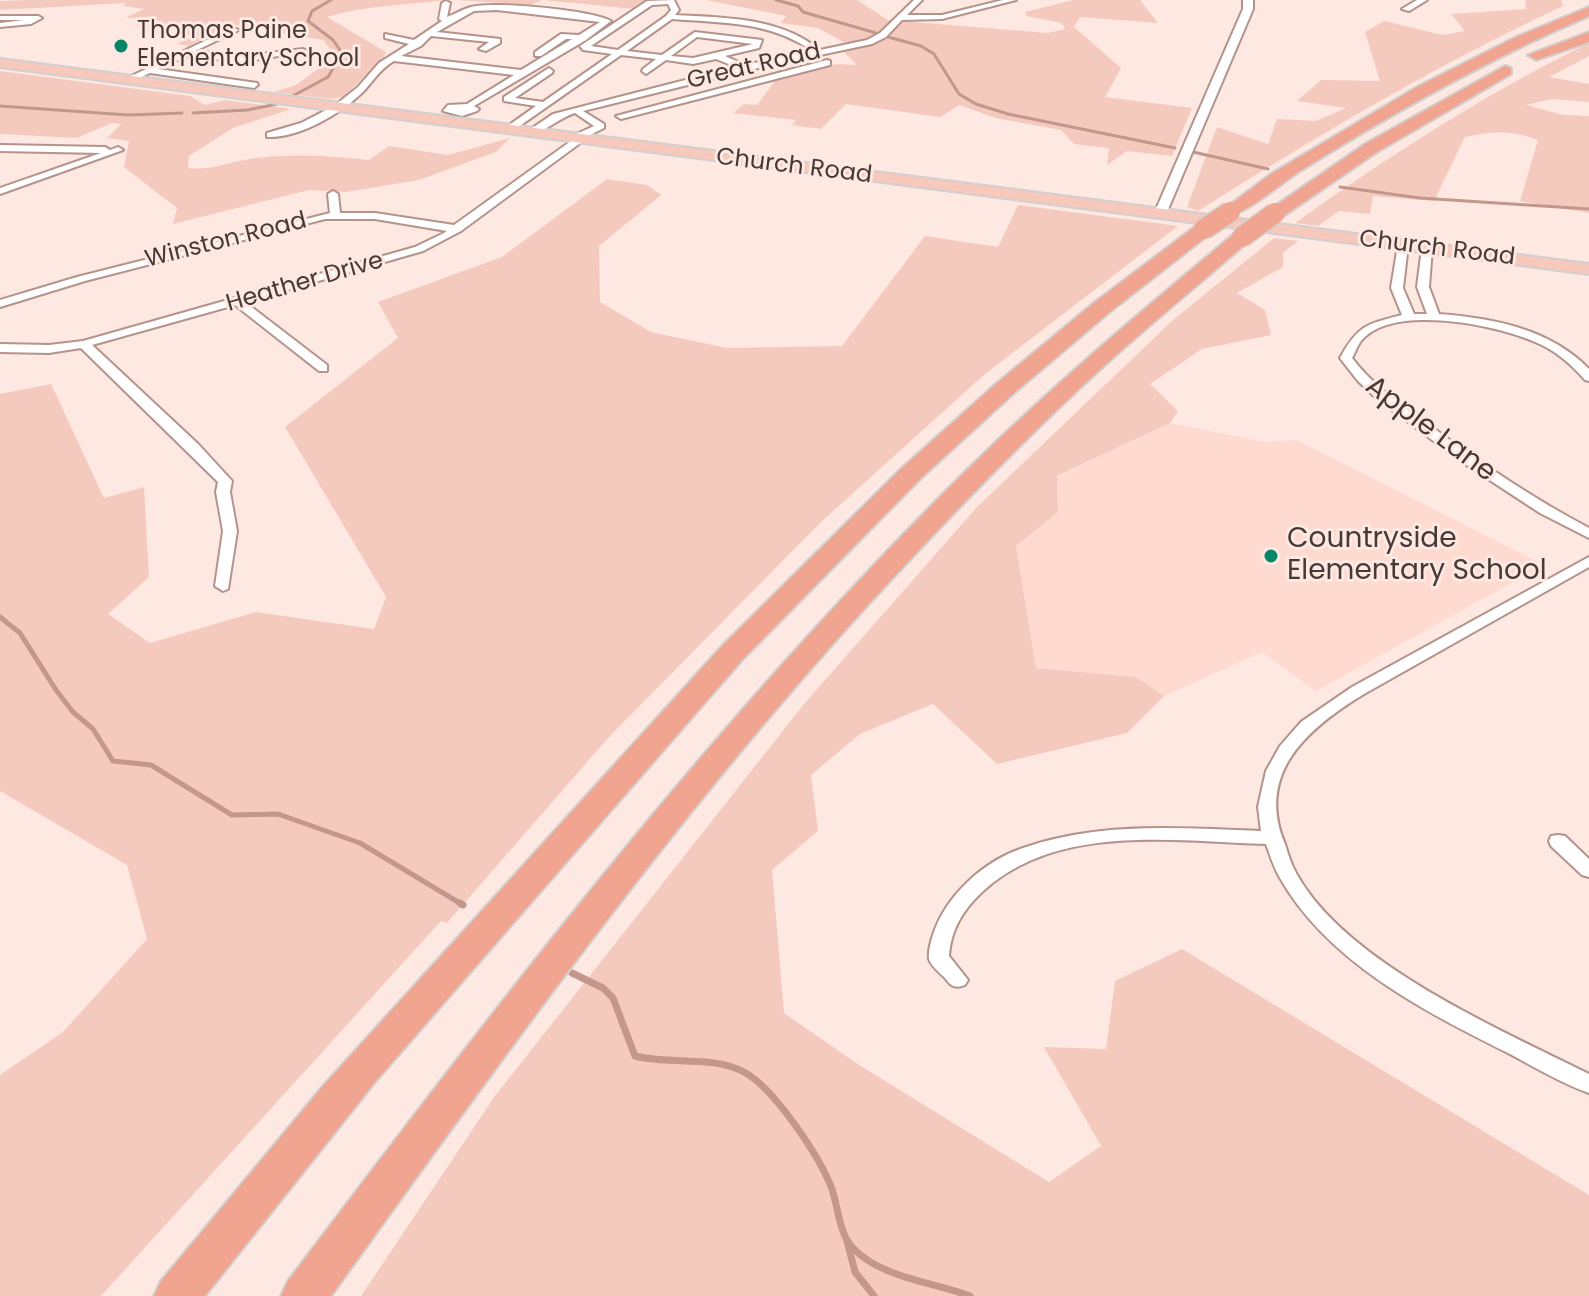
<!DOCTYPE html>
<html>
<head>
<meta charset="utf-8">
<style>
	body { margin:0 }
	canvas { display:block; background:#fee8e2 }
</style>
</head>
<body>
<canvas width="1589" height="1296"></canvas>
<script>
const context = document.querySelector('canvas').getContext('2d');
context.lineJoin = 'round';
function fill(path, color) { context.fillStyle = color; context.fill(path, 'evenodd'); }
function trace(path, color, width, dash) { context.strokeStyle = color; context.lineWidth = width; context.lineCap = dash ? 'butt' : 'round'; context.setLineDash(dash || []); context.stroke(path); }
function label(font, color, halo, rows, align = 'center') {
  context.font = font + ' Poppins,sans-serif'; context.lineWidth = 6; context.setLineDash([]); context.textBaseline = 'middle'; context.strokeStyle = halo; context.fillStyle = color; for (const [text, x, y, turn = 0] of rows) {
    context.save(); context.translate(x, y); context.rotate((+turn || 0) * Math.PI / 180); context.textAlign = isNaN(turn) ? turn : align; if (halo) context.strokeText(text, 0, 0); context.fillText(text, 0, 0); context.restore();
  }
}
const built = new Path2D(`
	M1170 423 1264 442 1296 440 1544 565 1316 691 1262 652 1164 696 1136 677 1036 668 1016 546 1058 512 1057 477Z`);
const green = new Path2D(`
	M28 0H447C406 5 366 5 327 17L386 52 383 59 343 97 332 99 274 92 296 85 336 56 323 40 275 32 267 25H229L189 46 177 44 193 36 178 33 181 30 135 25 137 19 126 17 144 9 123 6 126 3 0 10V1Z
	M457 0H665L635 9 542 0 531 5Z
	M706 0H857L888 20 1048 33 1065 29 1062 23 1026 16 1025 12 1073 0H1140L1158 23 1080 17 1074 27 1121 68 1105 97 1192 108 1172 156 1127 151 1107 165 1109 148 1074 144 1061 130 995 118 960 105 940 117 846 104 821 129 792 125 796 120 733 113 744 104 757 105 775 81 836 64 857 65 844 52 847 44 818 28 781 23 786 16Z
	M1525 0H1561L1563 6C1436 65 1317 136 1198 211L1187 207 1217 127 1268 144 1277 119 1316 121 1346 108 1297 101 1321 80 1380 81 1365 32 1384 21 1443 35 1465 31 1451 14 1526 9Z
	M1589 43V56L1549 77 1589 84V102L1552 99 1526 105 1563 115 1589 116V213L1520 201 1538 140C1512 130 1491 131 1465 137L1434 201 1373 196 1370 214 1339 211 1318 226 1295 223C1389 156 1485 94 1589 43Z
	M0 71 190 96 205 105 225 100 291 109 233 128 189 156 188 168C211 171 228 162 250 159 290 153 329 156 369 160L389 146 448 155 510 138 496 152 419 180 346 192 309 190 173 224 177 208 124 167 129 141 107 138 121 124 112 123 77 138 0 134Z
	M607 179 647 185 661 195 599 246 600 302 651 332 727 348 842 346 925 236 998 247 1018 205 1178 226 985 374 821 522 608 738 447 923 441 921 101 1296H0V1075L63 1032 147 939 127 865 0 791V394L51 384 104 498 144 487 149 577 108 614 150 643 256 612 374 629 386 597 285 427 398 338 378 302 502 257Z
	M1274 238 1298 241 1283 253V267L1237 293 1265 310 1271 335 1202 349 1150 384 1178 411 1170 423 1057 476 1058 512 1016 546 1036 668 1136 677 1164 696 1127 733 997 764 933 704 860 734 811 775 818 831 772 870 784 1013 856 1063 1049 1182 1101 1146 1044 1047 1106 1049 1115 981 1182 949 1589 1195V1296H361L495 1096 804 704 977 507 1173 320Z`);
const streamFar2 = new Path2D(`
	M776 0 798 6 803 12 876 33
	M888 37 921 46 934 54 959 94 976 104 1008 114 1175 148
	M289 98 328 77 342 53 333 40 308 21 312 11 331 0
	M0 106 128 115 182 113
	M193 113 247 110 277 104
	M1193 152 1268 169
	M1340 187 1420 198 1589 209`);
const streamFar1 = new Path2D(`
	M0 617 20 633 56 690 73 712 93 729 113 761 151 765 232 815 278 814 360 843 463 905`);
const stream = new Path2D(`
	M460 903 463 905
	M572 973 603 988 613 998 635 1056C669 1065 713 1055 744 1072 774 1088 820 1157 832 1189 838 1207 839 1232 852 1247 880 1278 933 1282 970 1296
	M847 1241 855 1272 874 1296`);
const minor = new Path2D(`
	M674 0 679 10 675 15C726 18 779 17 820 50L867 40 880 33 914 0H922L907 15H942L1003 0H1016L942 19 902 20 886 37 872 44 744 71 583 111 604 124V128L584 138 583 141 461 231 423 251 245 302 327 365V371H319L235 305 92 345 198 444 232 481 230 492 237 531 228 589 223 591 215 586 223 531 216 492 218 482 81 348 49 353 0 352V344L49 345 83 341 415 247 444 233 447 231 375 219H325L85 281 0 307V300L77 277 330 213 328 194 333 191 338 194 340 213H375L454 225 571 141 570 137 594 126 575 113C559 118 542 134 528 135V131L553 114 736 67 716 59 693 64 666 60 646 74 642 71 643 69 656 59 621 55 511 132H505V128L536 106 504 101V97L549 68 553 71 552 73 515 98 543 102 612 54 583 50 580 46 647 1ZM668 4 671 10 666 16 618 50 591 46 652 5ZM672 19C721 23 771 21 812 51L745 65 725 56 759 48 762 40 695 32 662 55 627 51ZM697 37 753 44 693 58 671 56Z
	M1417 0H1427L1409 11 1402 9Z
	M446 1 450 3 447 17C455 14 463 9 471 7 495 1 590 10 611 21L586 40 474 106 479 109 477 111 462 116 443 111 448 105 467 104 514 75 394 61C381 68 373 81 363 92 340 114 300 138 267 137V133L301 123 334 106 358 87 379 63 409 44 385 38V34L414 40 442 21 439 19 442 3ZM497 10 600 22 579 35 561 34 535 52V56H541L566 39H572L521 70 401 56 421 46 431 36 489 42 479 49 486 51 500 43V39L437 32 474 11Z
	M0 16H38L42 18 31 24 0 27V23L24 20H0Z
	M232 28 239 30 195 51 243 56 303 49 307 51 243 62 187 56 158 69 257 83 258 85 254 88 150 73 130 82 123 80Z
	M827 60 830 61V65L621 119 616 116Z
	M0 145 105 147 110 150 118 147 123 150 0 194V188L101 153 0 151Z
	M1403 242 1408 245 1403 288 1414 314H1427L1417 287 1422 248 1427 245 1432 248 1429 287 1439 314C1493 318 1550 329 1589 369V381L1585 380C1571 364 1555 350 1535 342 1497 325 1392 303 1361 341 1357 346 1355 353 1352 358 1374 387 1403 406 1432 427 1482 464 1534 499 1589 528V538L1540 513 1459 460 1377 399 1358 381 1340 358C1358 325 1367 324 1402 315L1391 288 1398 245Z
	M1589 557V567L1364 694C1308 728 1255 773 1285 844 1288 854 1291 864 1296 873 1345 963 1499 1029 1589 1074V1093C1560 1083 1533 1066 1506 1052 1424 1011 1328 962 1280 878 1274 868 1270 855 1266 844 1173 841 1056 823 982 892 963 910 951 929 949 956L968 980 965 985C955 989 951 986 945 978 940 973 931 966 929 959 928 952 931 941 933 935 946 895 984 861 1023 848 1100 821 1181 828 1261 831L1258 807 1266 771 1280 746 1301 722 1352 687Z
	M1558 835 1565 836 1589 859V877L1582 875 1551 846 1549 841 1551 836Z`);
const tertiary = new Path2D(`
	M1243 0H1253V9L1166 214 1155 217 1154 214 1243 9Z`);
const primary = new Path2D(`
	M0 59 1589 264V274L0 67Z`);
const motorway = new Path2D(`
	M1589 7V16C1488 59 1393 113 1300 171 1283 182 1239 220 1223 216L1220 212 1271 174 1417 87 1516 37Z
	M1589 32V42L1536 60 1528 55Z
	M1505 66 1511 68V74L1377 152 1282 217 1275 219 1265 213 1365 144Z
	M1204 223 1211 225 1214 229 1211 233 1111 311 1014 393 921 478 743 659 375 1082 205 1296H154L161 1281 323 1086 722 646 903 467 997 383 1095 302 1197 225Z
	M1242 231 1252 237 1249 241C1205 279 1159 317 1115 356 1028 434 946 520 867 606 671 821 501 1060 331 1296H281L288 1281C501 1000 716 717 968 469 1053 385 1144 309 1235 233Z`);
const motorwayBridge = new Path2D(`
	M1204 229 1230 212
	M1242 237 1275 213`);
const markers = [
	[121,46,8,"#088668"],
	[1271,556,8,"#088668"]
];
const farPoinames = [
	["Thomas Paine",137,32],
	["Elementary School",137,60]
];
const farStreetnames = [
	["Great Road",754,67,-13],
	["Church Road",794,167,7],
	["Winston Road",226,241,-14],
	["Church Road",1437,249,7],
	["Heather Drive",305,283,-16]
];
const streetNames = [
	["Apple Lane",1430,430,37]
];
const poiNames = [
	["Countryside",1287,540],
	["Elementary School",1287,572]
];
fill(built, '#fedad1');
fill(green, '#f5cabe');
trace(streamFar2, '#c3978b', 3);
trace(streamFar1, '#c3978b', 5);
trace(stream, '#c3978b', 7);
trace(minor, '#b4938a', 4);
trace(tertiary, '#b4938a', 4);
trace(primary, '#d3cfcf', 4);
trace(motorway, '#d3cfcf', 4);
fill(minor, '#fff');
fill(tertiary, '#fff');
fill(primary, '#f7c8bc');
fill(motorway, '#f1a48f');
trace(motorwayBridge, '#d3cfcf', 23, []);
trace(motorwayBridge, '#f1a48f', 20);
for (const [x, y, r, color] of markers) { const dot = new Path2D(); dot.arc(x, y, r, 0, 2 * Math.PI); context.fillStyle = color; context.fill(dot); trace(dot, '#fee8e2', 3); }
label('24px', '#473935', '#fee8e2', farPoinames, 'left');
label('24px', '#473935', '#fee8e2', farStreetnames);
label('28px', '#473935', '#fee8e2', streetNames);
label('28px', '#473935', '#fee8e2', poiNames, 'left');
</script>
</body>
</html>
